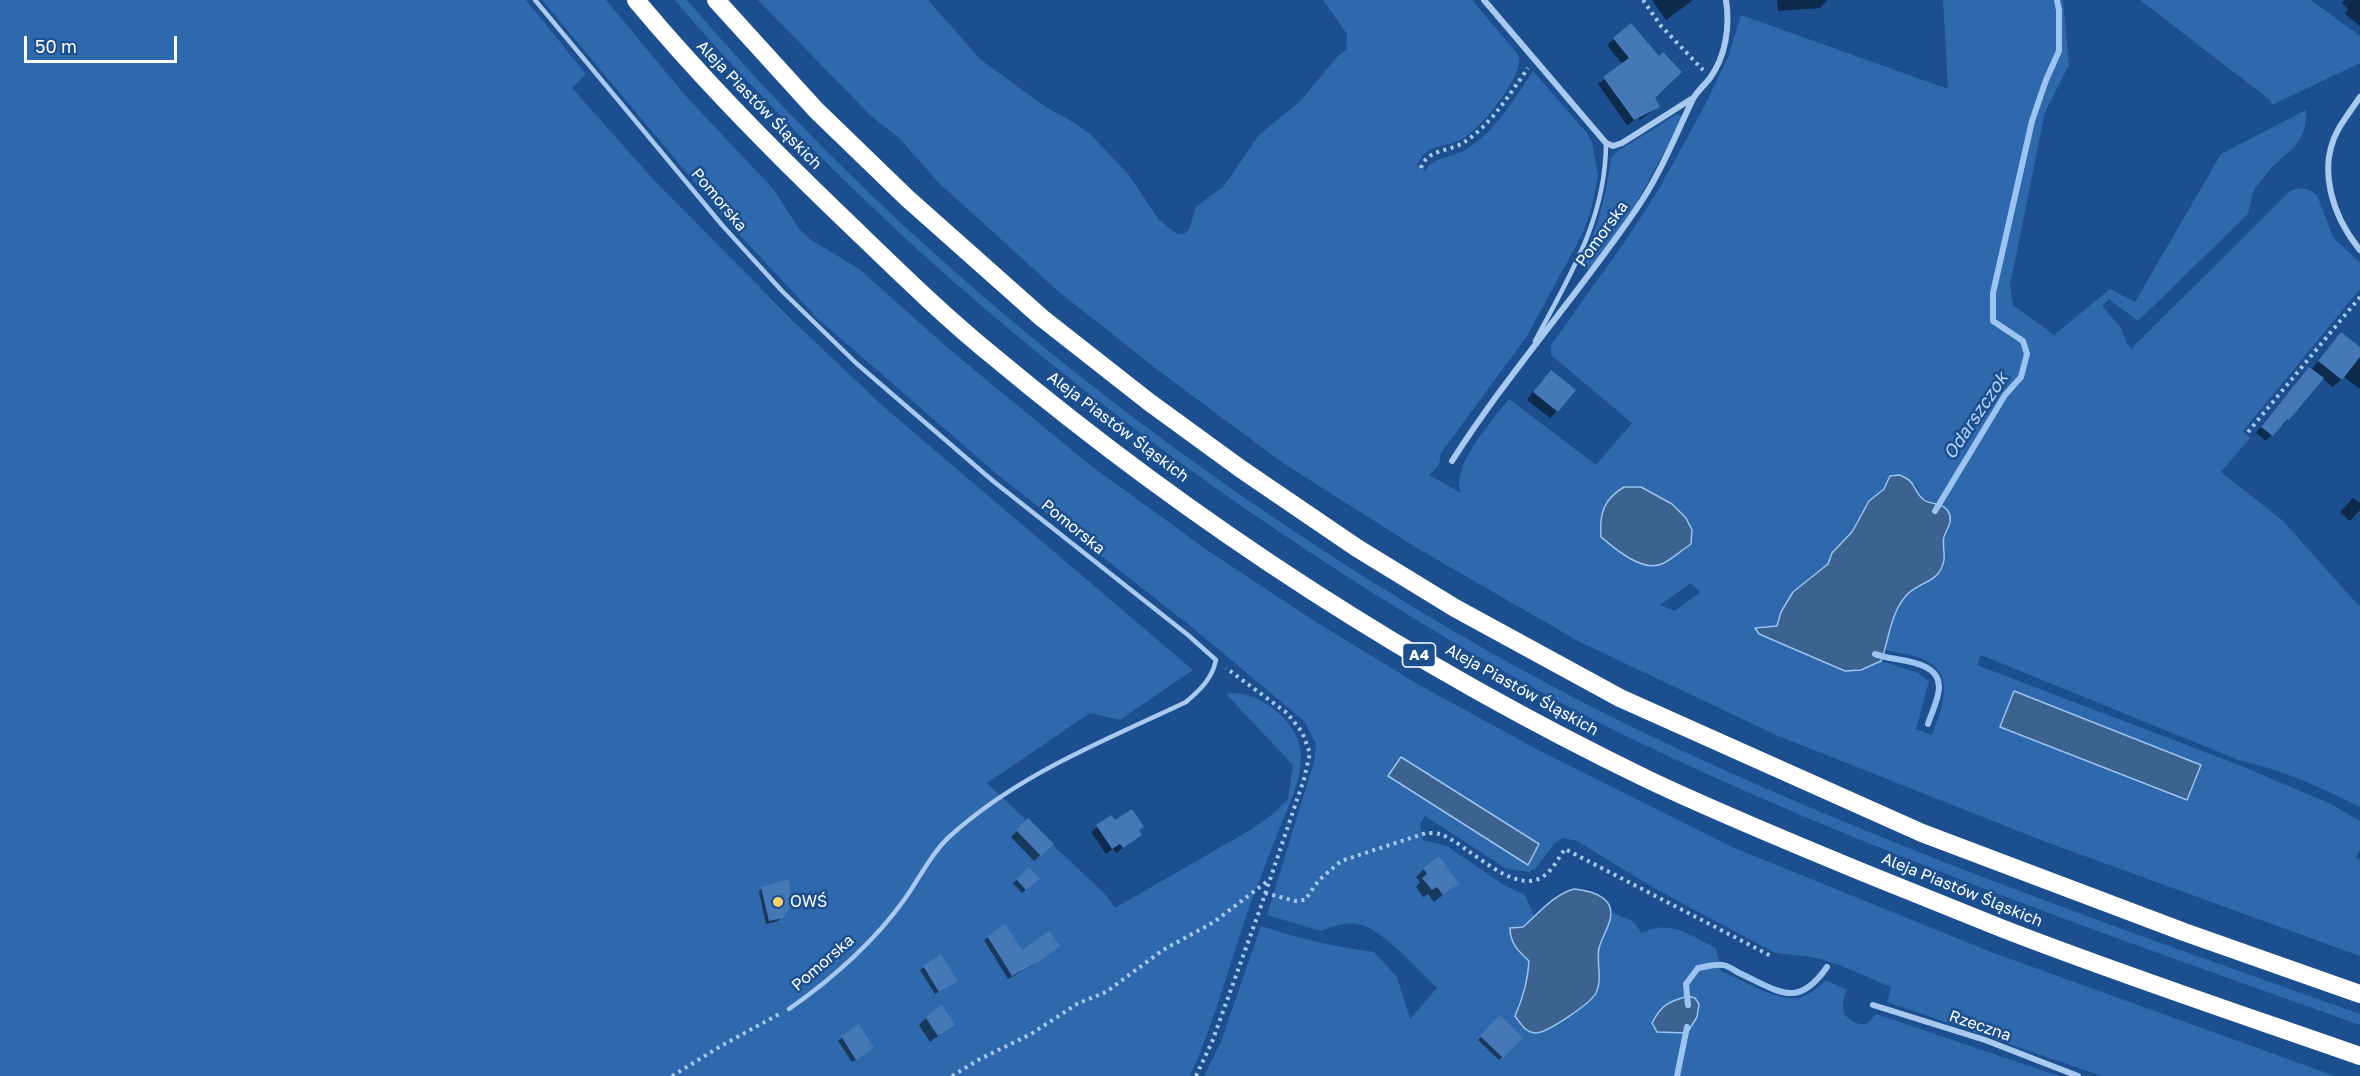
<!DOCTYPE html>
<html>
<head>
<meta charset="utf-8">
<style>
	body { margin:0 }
	#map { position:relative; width:2360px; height:1076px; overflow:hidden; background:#1b4f8f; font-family:"Golos Text",sans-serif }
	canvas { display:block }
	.scale { position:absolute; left:24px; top:36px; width:153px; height:27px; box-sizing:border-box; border:3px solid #fff; border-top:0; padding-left:8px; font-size:18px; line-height:21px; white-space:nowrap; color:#fff; -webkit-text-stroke:4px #1b4f8f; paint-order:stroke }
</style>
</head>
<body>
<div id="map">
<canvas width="2360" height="1076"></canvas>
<div class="scale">50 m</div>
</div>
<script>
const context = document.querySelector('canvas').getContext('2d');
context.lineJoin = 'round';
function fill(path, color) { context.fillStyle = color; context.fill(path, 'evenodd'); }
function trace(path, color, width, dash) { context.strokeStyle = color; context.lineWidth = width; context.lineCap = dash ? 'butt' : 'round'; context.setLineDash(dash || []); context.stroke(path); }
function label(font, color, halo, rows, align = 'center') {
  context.font = font + ' "Golos Text",sans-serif'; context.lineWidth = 5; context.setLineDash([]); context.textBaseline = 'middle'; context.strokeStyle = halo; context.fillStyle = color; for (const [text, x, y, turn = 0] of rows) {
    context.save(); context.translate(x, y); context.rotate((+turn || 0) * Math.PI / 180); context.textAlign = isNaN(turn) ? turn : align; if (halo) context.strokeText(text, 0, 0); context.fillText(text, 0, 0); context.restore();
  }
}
const green = new Path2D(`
	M0 0H526L586 74 572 88 652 178 794 322 884 407 1193 670 1120 720 1090 713 987 783 1105 894 1115 908 1252 829 1274 813 1288 799 1293 765 1226 694C1258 687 1302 724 1301 757 1301 782 1289 804 1280 827 1271 851 1261 875 1252 899 1231 958 1216 1019 1190 1076H0Z
	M542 0H606L684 94 775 191 799 229 811 240 858 268 949 349 1090 465 1210 552 1316 622 1421 686 1542 752 1732 847 1991 952 2335 1076H2102L1887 1002 1891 987C1866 977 1838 962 1811 957 1798 955 1786 955 1773 952L1654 888 1577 841 1563 838 1555 843 1535 869 1528 872 1507 869 1425 816 1420 824 1423 840 1447 846 1502 884 1525 895 1535 917 1523 927 1517 926 1518 952 1529 960C1528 980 1523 998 1515 1016 1541 1013 1593 1015 1599 983 1601 975 1597 965 1598 956 1600 940 1608 928 1612 912L1634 922 1641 933C1671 919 1689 935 1716 948L1721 971C1742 980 1776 1001 1798 998 1809 996 1818 987 1826 980L1847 990 1843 1000 1844 1014C1851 1021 1856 1025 1867 1024L1876 1014 2059 1076H1204L1220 1044 1261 926C1298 938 1335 947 1374 952L1397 977 1410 1019 1437 988C1419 971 1385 932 1362 925 1348 921 1333 926 1321 931L1267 915 1314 762 1316 744 1304 721 1193 628 998 475 817 318 727 221ZM1401 758 1539 844 1528 865 1388 776Z
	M675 0H687C861 205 1069 381 1292 530 1400 602 1512 668 1628 725 1864 840 2113 926 2360 1014V1025C2111 936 1860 850 1622 734 1505 676 1393 608 1284 535 1101 412 929 272 776 111 742 75 707 39 675 0Z
	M758 0H928L981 60 1046 107 1076 124 1090 134 1129 175 1159 220 1177 234H1184L1189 229 1196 207 1224 186 1259 135 1300 101 1338 56 1346 50 1347 34 1323 0H1472L1515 51C1518 55 1520 58 1519 64 1516 83 1481 128 1464 138 1445 149 1427 142 1417 165L1425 171C1435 155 1455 158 1470 147 1497 128 1515 98 1533 71L1586 132 1592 142 1598 175 1592 207 1583 233 1527 336 1441 453 1439 465 1429 475 1461 493C1451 464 1492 422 1509 399L1596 465 1632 423 1551 355V345L1628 237 1659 189 1705 105 1728 57 1741 15 1948 89 1943 0H2063L2069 65 2045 112 2010 285 2013 305 2054 335 2110 289 2135 302 2221 154 2306 110C2308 148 2282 152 2263 178 2260 182 2255 188 2253 193 2250 201 2251 208 2247 215L2138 321 2109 299 2102 306 2121 328 2127 344 2134 351 2132 348 2290 191C2301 186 2307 188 2317 195L2333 237 2360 263V289L2243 431 2250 438 2221 472 2282 520 2360 607V807C2321 788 2284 770 2241 761L1981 655 1977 665 2239 765 2331 804 2360 821V849L2356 858 2360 860V956L2046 842 1776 735 1578 641 1417 548 1283 463 1159 371 1059 292 939 183 899 138 871 116ZM1890 476 1916 485C1921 498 1926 503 1940 504L1949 528 1928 583 1906 595 1893 616 1884 650C1897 653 1914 654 1925 660 1957 675 1941 711 1932 735L1916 729 1929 681 1918 673 1881 661 1861 670 1845 671 1760 634 1756 629 1777 626 1793 592 1828 564 1832 553 1852 532 1869 501 1884 489ZM1641 487 1672 504 1670 558 1663 564ZM1691 583 1700 592 1675 611 1660 605Z
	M2140 0H2311L2360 36V63L2272 105 2270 100Z
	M1677 114 1681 116V121L1636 204 1590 269 1581 267 1580 263C1598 231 1606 194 1611 158L1615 153Z`);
const water = new Path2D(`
	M1899 475C1917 481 1912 490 1924 500 1931 505 1942 502 1948 511 1954 521 1947 528 1944 537 1942 544 1945 553 1944 560 1940 584 1916 582 1905 597 1890 615 1889 640 1881 661L1861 670 1845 671 1759 634 1755 628 1777 626 1781 612 1793 592 1828 564 1832 553 1852 532 1869 501 1884 489 1890 476Z
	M1624 487H1641L1672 504 1686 518 1692 530 1691 544C1682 550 1673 558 1664 563 1644 574 1615 549 1601 537 1599 513 1604 499 1624 487Z
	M2014 691 2201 765 2187 800 2000 727Z
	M1401 757 1539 844 1528 865 1388 776Z
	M1574 889C1593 891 1618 898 1609 923 1606 933 1602 937 1599 948 1596 963 1603 979 1596 993 1591 1003 1546 1034 1535 1033 1525 1032 1521 1024 1515 1016 1523 998 1528 980 1529 961 1518 951 1510 943 1510 928L1523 927C1539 913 1553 895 1574 889Z
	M1688 996 1695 998 1699 1004 1697 1017 1687 1033 1657 1032 1652 1023C1662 1004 1668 1002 1688 996Z`);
const shadow = new Path2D(`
	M1652 0H1693L1666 20Z
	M1777 0H1827L1820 8 1778 11Z
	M2344 0H2360V26L2345 14 2348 9 2342 3Z
	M1631 25 1658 58 1653 98 1658 107 1640 120 1638 118 1627 125 1598 84 1623 65 1607 45Z
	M2334 341 2360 349V389L2344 377 2333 387 2322 378 2266 441 2256 433 2304 374 2311 370Z
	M1543 379 1557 411 1550 418 1527 400Z
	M2353 498 2360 503V510L2350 521 2340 512Z
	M1111 817 1114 823 1138 831 1140 835 1116 853 1113 849 1106 854 1091 832Z
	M1028 820 1052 844 1034 861 1011 837Z
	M1029 869 1038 879 1022 893 1013 883Z
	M1424 869 1457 884 1434 902 1428 894 1423 897 1416 887 1420 882 1416 877Z
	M762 888 782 917 778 921 766 924 759 892Z
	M1004 926 1022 952 1035 964 1008 979 984 940Z
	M924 967 956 981 935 994 920 970Z
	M1500 1017 1521 1038 1499 1060 1478 1040Z
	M926 1018 953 1025 930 1042 919 1025Z
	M859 1026 873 1048 852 1062 838 1041Z`);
const stream = new Path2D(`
	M1935 511 2005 395 2021 377 2027 354 2023 341 1993 321V293L2032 121 2046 80 2059 51V10L2057 0
	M1875 654C1893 662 1939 658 1939 687 1939 699 1931 714 1928 724
	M1688 1005 1686 984 1698 968C1705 967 1715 964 1722 965 1727 965 1734 970 1739 973 1779 991 1797 1010 1827 967
	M1677 1076 1687 1027`);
const building = new Path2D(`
	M1631 23 1659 56 1663 52 1682 72 1655 98 1660 107 1634 120 1603 77 1629 58 1613 38Z
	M2341 332 2360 347V357L2342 380 2318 361Z
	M2309 367 2324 378 2289 420 2287 419 2273 436 2261 427Z
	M1551 370 1576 390 1558 412 1533 392Z
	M1132 809 1144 827 1139 830 1142 835 1123 848 1120 844 1112 849 1096 825 1111 815 1115 820Z
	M1028 818 1054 844 1041 856 1016 830Z
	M1439 856 1459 884 1443 895 1437 887 1432 890 1422 878 1427 874 1423 868Z
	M1029 867 1040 879 1026 890 1016 879Z
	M788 879 792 899V905L783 918 769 921 761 887Z
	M1005 924 1022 950 1049 931 1060 946 1040 961 1012 976 987 936Z
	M941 954 958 981 939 992 923 966Z
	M942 1005 955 1025 938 1036 925 1017Z
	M1500 1015 1523 1038 1503 1058 1480 1036Z
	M859 1024 874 1048 856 1060 841 1036Z`);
const path = new Path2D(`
	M1643 0 1661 26 1703 70
	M1421 168C1427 149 1448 152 1463 143 1492 124 1509 95 1528 68
	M2248 432 2360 297
	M1265 893 1295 901 1305 900 1319 880 1341 861 1426 833C1430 833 1436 833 1440 834 1467 843 1515 899 1545 875 1553 869 1559 857 1565 849L1773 957
	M672 1076 721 1046 781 1013
	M952 1076 980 1059 1031 1034 1077 1004 1106 992 1163 950 1214 922 1269 880
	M1196 1076 1212 1042 1260 909 1304 779 1310 753 1302 732 1287 713 1226 668`);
const service = new Path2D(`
	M535 0 722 225 782 291 856 363 993 481 1188 635 1216 660C1212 679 1200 690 1186 702 1104 741 1018 774 949 837 931 854 919 879 904 900 873 943 832 979 789 1009
	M1535 341C1569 277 1606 219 1606 143`);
const minor = new Path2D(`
	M1484 0 1606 143 1613 146 1622 143 1693 98
	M2360 97C2353 107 2345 118 2339 128 2316 168 2333 217 2360 250
	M1452 461C1508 373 1578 295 1637 208 1660 175 1675 136 1693 99 1697 91 1705 85 1710 78 1726 56 1730 26 1726 0
	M1873 1005 1985 1040 2078 1076`);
const motorway = new Path2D(`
	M636 0C700 77 770 148 842 217 891 264 940 313 993 356 1193 523 1415 667 1649 780 1721 814 1794 844 1867 874 1912 892 1956 910 2001 928 2119 974 2240 1014 2360 1056
	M716 0 816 110 907 198 1042 318 1149 402 1241 469 1357 548 1455 608 1620 698 1922 833 2184 932 2360 994`);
const markers = [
	[778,902,6,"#ffd166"]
];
const shields = [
	[1419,655,33]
];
const shieldNames = [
	["A4",1419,655]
];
const streetNames = [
	["Aleja Piastów Śląskich",759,105,46],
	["Pomorska",719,200,50],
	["Pomorska",1602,234,-54],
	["Aleja Piastów Śląskich",1118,427,37],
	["Pomorska",1073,527,39],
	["Aleja Piastów Śląskich",1522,690,29],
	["Aleja Piastów Śląskich",1962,890,22],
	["Pomorska",823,963,-41],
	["Rzeczna",1980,1026,19]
];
const poiNames = [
	["OWŚ",790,902]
];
const waterNames = [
	["Odarszczok",1976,416,-56]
];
fill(green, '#2e69ad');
fill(water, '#3c6290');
trace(water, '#9cc4f0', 1.5);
fill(shadow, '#0007');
trace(stream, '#9cc4f0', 6);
fill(building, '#4478b7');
trace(path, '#a9c9ee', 4, [3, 4.5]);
trace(service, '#a9c9ee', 4.5);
trace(minor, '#a9c9ee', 6);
trace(motorway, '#fff', 18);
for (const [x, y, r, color] of markers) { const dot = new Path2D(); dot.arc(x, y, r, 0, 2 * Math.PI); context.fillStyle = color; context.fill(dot); trace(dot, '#1b4f8f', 2); }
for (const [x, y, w] of shields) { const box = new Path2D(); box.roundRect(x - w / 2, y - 12, w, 24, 4.5); context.fillStyle = '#1b4f8f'; context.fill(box); trace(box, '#fff', 1.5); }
label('bold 15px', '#fff', null, shieldNames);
label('16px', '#fff', '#1b4f8f', streetNames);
label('16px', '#fff', '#1b4f8f', poiNames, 'left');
label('italic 18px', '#b5d3f5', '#1b4f8f', waterNames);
</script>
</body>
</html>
